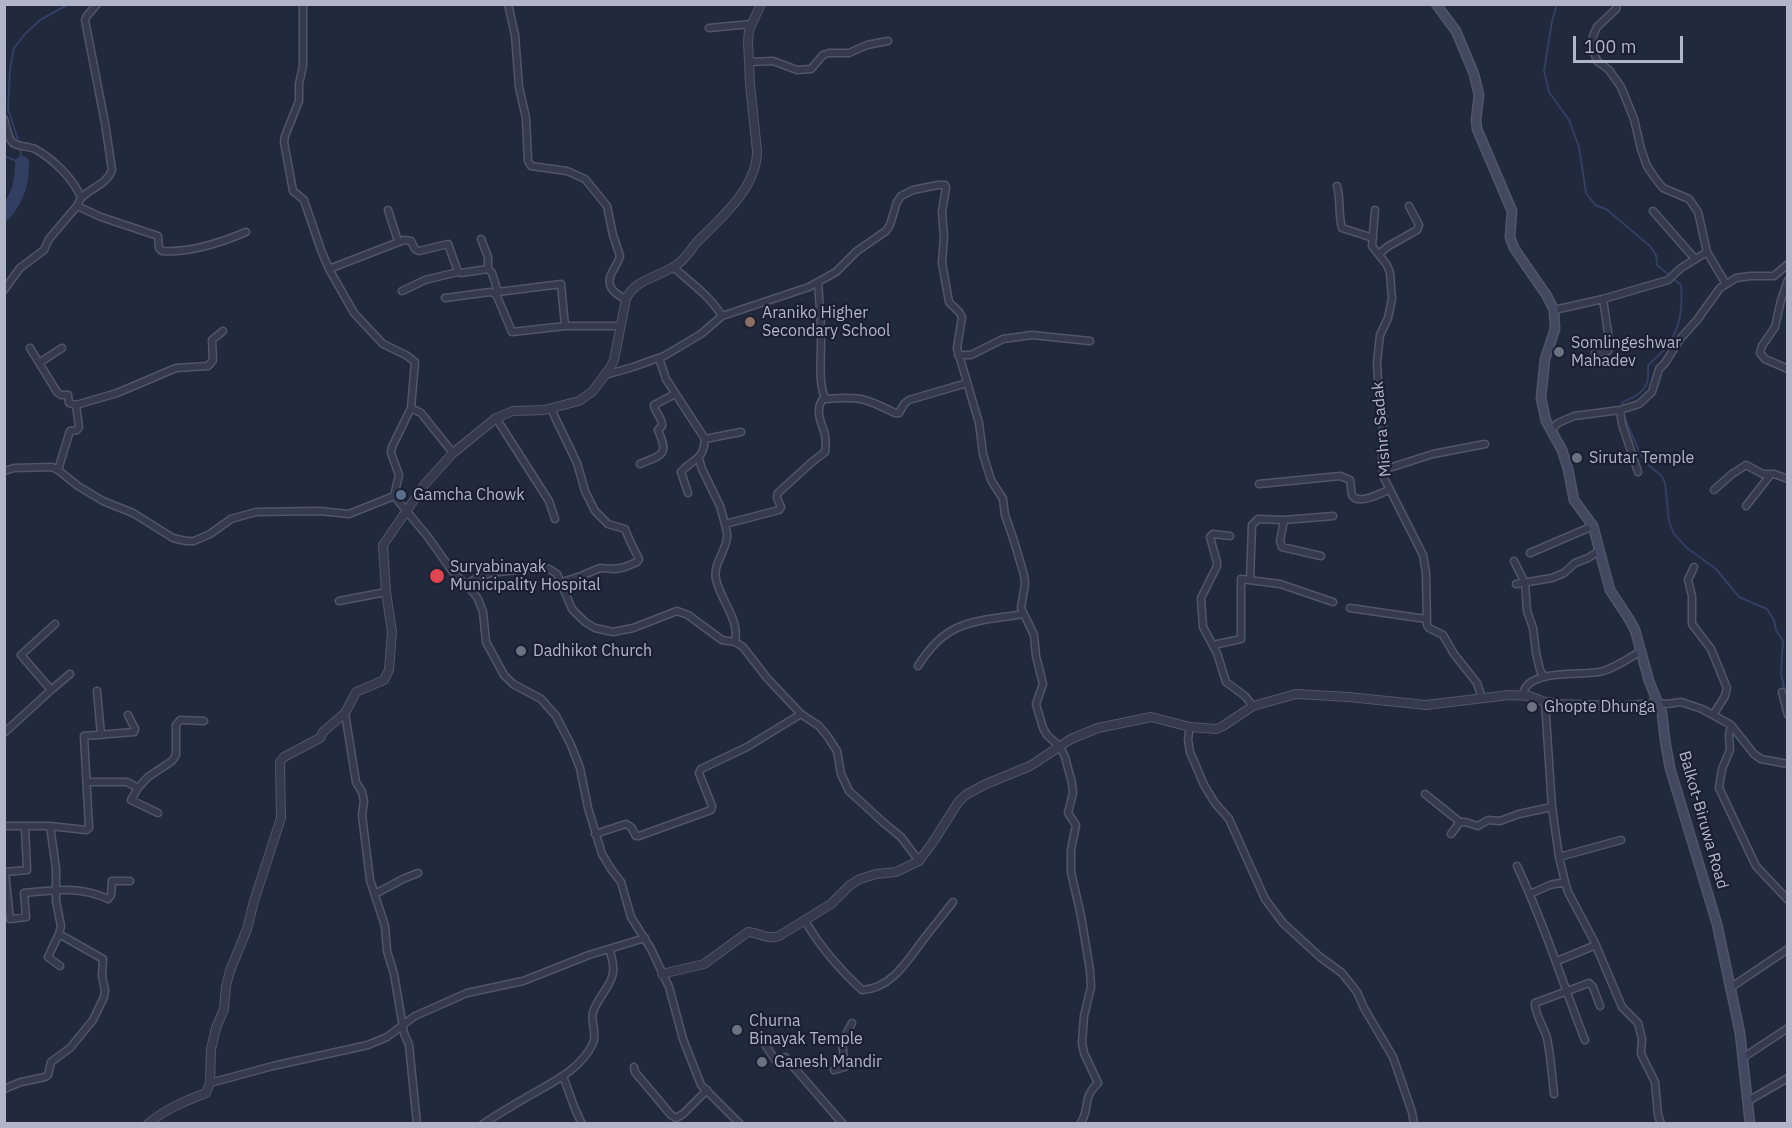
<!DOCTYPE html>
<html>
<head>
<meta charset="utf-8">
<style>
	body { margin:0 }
	#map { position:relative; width:1792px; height:1128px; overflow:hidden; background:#21293c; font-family:"IBM Plex Sans",sans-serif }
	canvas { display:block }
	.frame { position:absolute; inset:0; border:6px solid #b0b6c8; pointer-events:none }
	.scale { position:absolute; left:1573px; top:36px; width:110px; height:27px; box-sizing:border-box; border:3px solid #b0b6c8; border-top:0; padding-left:8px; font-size:18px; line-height:21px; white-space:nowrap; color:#b0b6c8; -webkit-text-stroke:4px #1a2031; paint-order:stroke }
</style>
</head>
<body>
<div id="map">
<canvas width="1792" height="1128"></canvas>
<div class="frame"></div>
<div class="scale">100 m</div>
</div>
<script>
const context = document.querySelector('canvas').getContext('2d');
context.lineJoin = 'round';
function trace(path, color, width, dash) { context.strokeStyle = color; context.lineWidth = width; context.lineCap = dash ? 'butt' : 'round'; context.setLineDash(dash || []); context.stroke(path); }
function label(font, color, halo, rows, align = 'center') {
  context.font = font + ' "IBM Plex Sans",sans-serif'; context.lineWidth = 4.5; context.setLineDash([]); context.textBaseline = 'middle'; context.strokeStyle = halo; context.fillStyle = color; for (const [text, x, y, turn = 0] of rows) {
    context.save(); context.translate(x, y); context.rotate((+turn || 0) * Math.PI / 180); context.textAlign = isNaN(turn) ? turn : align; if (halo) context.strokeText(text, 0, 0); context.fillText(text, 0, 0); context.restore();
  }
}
const stream = new Path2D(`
	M1557 4 1552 21 1544 71 1549 92 1569 120 1579 147 1586 193 1595 205 1606 209 1650 246 1656 255 1657 265 1681 285C1683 307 1680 331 1665 349 1659 355 1653 360 1648 366 1649 379 1648 389 1635 396 1631 399 1626 400 1622 403L1623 408
	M19 143 8 109 10 69 14 48 25 34 40 20 69 4
	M4 156 22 163 20 148
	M1624 416 1640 454 1648 465 1661 475 1665 483 1669 521 1674 534 1687 548 1716 569 1739 597 1767 609 1774 620 1776 630 1783 641 1781 673 1785 693`);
const river = new Path2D(`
	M4 214C18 198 22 183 22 163`);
const minor = new Path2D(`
	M303 4V66L299 84V101L285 136 284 142 293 191 304 200 321 250 329 269 354 313 383 344 406 355 415 362 411 408 392 447 391 453 399 475 394 496
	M508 4 515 35 519 87 526 118 528 161 531 166 567 171 585 179 607 206 613 235 620 256C619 261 616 264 614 269 604 284 612 293 626 299
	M1617 4 1616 9 1597 27 1593 36 1594 52 1597 61 1609 70 1621 87 1634 119 1641 149 1647 166 1655 178 1663 188 1689 199 1698 212 1707 252 1726 284
	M709 28 751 24
	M749 62 773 61 797 70 811 69 823 55 829 53H849L867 45 888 41
	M4 119C6 126 8 137 12 142 17 147 28 146 35 149 53 159 74 179 81 198L77 206 49 239 44 250 20 268 4 290
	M1337 186C1341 200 1338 214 1342 228L1373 238
	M81 198C91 188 107 184 112 170L105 123 85 20 87 16 97 4
	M77 206 101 217 158 236 159 248 162 251C190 253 220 243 246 232
	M388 210 398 241
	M1375 210 1372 246 1387 265 1390 273 1392 299 1388 318 1380 335 1377 362 1379 400 1383 417 1382 463 1383 476 1423 555 1426 573 1427 625 1429 628 1443 635 1454 654 1477 683 1482 698
	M1653 211 1695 259
	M481 239 488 257V269
	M1379 254 1387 247 1417 230 1419 225 1409 206
	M673 267C690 282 710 296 722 316
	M329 269 404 240 411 241 415 249 419 251 448 244 458 272 461 273 488 269 492 273 498 292
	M1788 280 1781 300 1775 327 1762 346 1760 353 1765 359 1788 369
	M818 282C819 299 821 317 821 334 822 349 817 387 826 399 860 396 865 398 895 413H899L904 404 909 400 967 383
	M402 291 425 280 458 272
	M445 298 490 292 496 294
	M1554 310 1603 299 1668 280 1681 268 1707 252
	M565 326 561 284 498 292 496 294 512 332 565 326H620
	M30 348 57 392 61 395H68L69 403 76 405 79 427 77 430 70 431 69 434 58 470
	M1595 353 1608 351 1610 346 1603 299
	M958 355H971L1003 339 1032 335 1090 341
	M659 358 666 379 705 439C703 462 693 458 681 472L688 493
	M39 363 62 348
	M605 375 633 367 664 356 701 334 722 316 809 287 836 272 857 251 886 231 890 225 897 202 901 196 913 190 938 185H945L946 187 942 212 944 237 942 263 949 302 959 312 962 317 957 348 979 423 983 454 991 480 1003 499 1005 515 1014 541 1024 575 1025 584 1021 608 1034 635 1036 656 1043 684 1036 704 1043 728 1047 735 1060 747 1065 757 1072 783 1073 793 1068 813 1076 825 1071 850V872L1081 916 1090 970 1091 987 1084 1016 1082 1043 1084 1053 1098 1083C1081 1099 1091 1109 1080 1124
	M76 405 117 393 176 368 208 366 213 360 212 340 223 331
	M411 408 421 413 453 453
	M551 409 577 463 585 491 595 511 608 524 625 529C629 540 634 549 639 559L637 562 625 567 615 569 600 568 581 576 562 582
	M1620 410 1622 424 1638 472
	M496 418 549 501 555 519
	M1551 430 1558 423 1574 416 1620 410 1639 404 1652 392 1659 369 1665 363 1680 339 1697 320 1720 288 1736 278 1750 276H1774L1788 264
	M705 439 741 432
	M699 459 702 469 720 506 725 524 779 510 781 507 777 498 778 493 812 462 825 452C826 445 826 437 824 431 820 421 815 407 824 398
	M640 464C663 454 669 456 658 430L662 426C663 418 655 413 654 405L675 394
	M1383 470 1433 454 1485 444
	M4 471 14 468 52 467 58 470 78 486 103 501 133 513 173 538 186 541H194L210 534 231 519 256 512 319 511 349 514 394 496
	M1259 484 1340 476 1350 480C1351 485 1351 491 1352 495 1358 506 1381 493 1389 490
	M1714 490 1732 474 1746 465 1763 474H1774L1788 479
	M394 496 428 537 452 571 473 592 478 599 483 612 486 642 504 675 513 684 541 699 556 716 571 745 580 768 588 808 602 854 611 869 621 882 631 917 651 949 669 987 683 1039 701 1085 740 1124
	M1746 506 1771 474
	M1284 520 1280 541 1282 547 1321 556
	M725 524C726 529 728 534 727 538 725 553 713 564 716 579 721 602 740 619 735 642
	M1230 536 1213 534 1210 537 1217 562V566L1201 598 1203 627 1217 653 1226 682 1245 696 1253 706
	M1530 553 1593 526
	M1514 561 1525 583 1527 611 1533 628 1536 653 1540 670 1544 677
	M1694 567 1688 580 1692 596V624L1711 649 1727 688 1725 696 1713 715
	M1250 580 1252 525 1258 519 1284 520 1333 516
	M1516 584 1552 578 1564 573 1575 563 1588 558 1599 551
	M466 585 478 577 491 573 542 567 549 569 557 574 572 609 585 622 595 628 613 632 633 628 677 611 688 615 722 640 735 642 743 647 767 678 801 714 819 726 828 737 837 751 841 774 849 791 884 823 901 837 919 861
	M339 601 386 592
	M1350 608 1426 619
	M1213 645 1241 639V579L1280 584 1333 602
	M918 666C947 619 974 622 1024 614
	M51 690 70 674
	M97 691 101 735
	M1782 692 1788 715
	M1523 695C1526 667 1585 677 1603 671 1617 667 1629 658 1641 651
	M1545 702 1552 807 1559 857 1565 882 1568 892 1594 941 1622 1007 1638 1023 1642 1039 1641 1054 1655 1082 1658 1115 1661 1124
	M1658 703 1667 704 1681 702 1702 709 1731 725 1754 754 1761 759 1788 764
	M345 713 356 782 362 792 364 801 362 815 370 880 385 926 387 951 394 974 404 1033 409 1045 417 1124
	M1731 725 1729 735 1730 750 1722 769 1719 788 1756 866 1788 900
	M1190 727 1188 739 1190 752 1204 785 1215 803 1229 819 1265 899 1283 923 1320 957 1342 973 1357 992 1364 1008 1393 1057 1412 1112 1414 1124
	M4 733 51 690 21 655 55 624
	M87 782H127L138 788
	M1425 794 1460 822
	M158 813 131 800 138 788 148 777 172 761 176 755V725L180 720 204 721
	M4 826H50L56 868V901L61 926 59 934 48 957 60 966
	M50 826 86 830 89 828 84 736 134 732 135 729 128 715
	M25 827 27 870 5 872 10 919 26 917 24 893C52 890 81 886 108 899L111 895 112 881H130
	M595 834 626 824 631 827 636 836H639L711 810 712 806 699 773 701 769 747 747 801 714
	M1451 834 1460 822H1465L1478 826 1488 820 1500 821 1519 814 1552 807
	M1559 857 1621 840
	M1517 866C1544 922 1562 982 1585 1040
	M375 894 403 879 418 873
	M1530 894 1550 885 1565 882
	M805 921C821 948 839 969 862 990 891 989 908 960 923 940 933 927 943 915 953 902
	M1557 961 1596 945
	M1730 988 1788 949
	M760 1037 776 1061 785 1057 843 1124
	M1744 1057 1788 1028
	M634 1067 635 1072 671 1115 676 1118 683 1114 707 1090
	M834 1070 845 1067 842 1042 852 1023
	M563 1076 575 1109 582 1124
	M210 1083 273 1066 368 1045 387 1037 415 1016 467 993 523 981 589 955 645 938
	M4 1089 21 1082 45 1077 48 1075 51 1062 70 1048 93 1020 104 997 105 990 102 976 103 959 59 934
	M1554 1094C1552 1076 1551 1057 1547 1038 1544 1028 1534 1012 1535 1003L1589 983 1593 987 1600 1006
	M1748 1101 1788 1078
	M483 1124C498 1114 512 1106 527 1097 551 1083 581 1070 593 1043 598 1031 588 1020 595 1007 608 982 620 979 609 949`);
const tertiary = new Path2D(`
	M662 974 704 964 748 932C760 933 767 940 779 936L831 904 850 885 860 879 876 874 896 872 919 861 933 842 959 801 967 794 986 784 1030 766 1071 739 1098 728 1151 717 1190 727 1216 729 1223 726 1253 706 1296 694 1349 697 1426 705 1509 695 1529 696 1545 702 1559 704 1623 706 1658 703
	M148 1124C165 1109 185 1101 206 1093L210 1083 211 1049 216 1028 224 1009 226 986 230 971 247 929 254 901 281 818 280 762 284 757 320 738 323 732 345 713 356 692 384 680 389 670 392 632 386 592 383 545 425 484 453 453 496 418 513 411 544 410 579 401 592 392 610 368 614 360 626 299C635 278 662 277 679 263 686 258 691 249 697 242 721 218 757 188 757 151L750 84 748 42 749 30 761 4`);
const secondary = new Path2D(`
	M1436 4 1456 31 1474 74 1479 95 1476 120 1477 129 1512 211 1510 237 1514 248 1547 296 1554 310 1555 329 1545 359 1541 398 1546 421 1562 450 1568 469 1574 500 1593 526 1610 590 1629 619 1635 630 1649 681 1662 713 1665 740 1670 768 1717 924 1740 1033 1750 1124`);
const markers = [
	[750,322,6,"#8d6e63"],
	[1559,352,6,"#6b7280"],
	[1577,458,6,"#6b7280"],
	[401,495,6,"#5c6f8a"],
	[437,576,8,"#e0444e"],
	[521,651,6,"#6b7280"],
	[1532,707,6,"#6b7280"],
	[737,1030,6,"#6b7280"],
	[762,1062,6,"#6b7280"]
];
const poiNames = [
	["Araniko Higher",762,313],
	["Secondary School",762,331],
	["Somlingeshwar",1571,343],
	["Mahadev",1571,361],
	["Sirutar Temple",1589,458],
	["Gamcha Chowk",413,495],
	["Suryabinayak",450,567],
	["Municipality Hospital",450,585],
	["Dadhikot Church",533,651],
	["Ghopte Dhunga",1544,707],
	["Churna",749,1021],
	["Binayak Temple",749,1039],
	["Ganesh Mandir",774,1062]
];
const streetNames = [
	["Mishra Sadak",1382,429,-95],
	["Balkot-Biruwa Road",1703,820,74]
];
trace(stream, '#323f62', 2);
trace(river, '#323f62', 14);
trace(minor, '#505667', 9);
trace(tertiary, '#505667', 10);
trace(secondary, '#505667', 11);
trace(minor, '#353b4c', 6);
trace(tertiary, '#353b4c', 8);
trace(secondary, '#434960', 8);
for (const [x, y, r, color] of markers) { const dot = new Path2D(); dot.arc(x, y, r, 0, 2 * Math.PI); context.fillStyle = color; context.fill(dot); trace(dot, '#1a2031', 2); }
label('16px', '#b0b6c8', '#1a2031', poiNames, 'left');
label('16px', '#b0b6c8', '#1a2031', streetNames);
</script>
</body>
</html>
